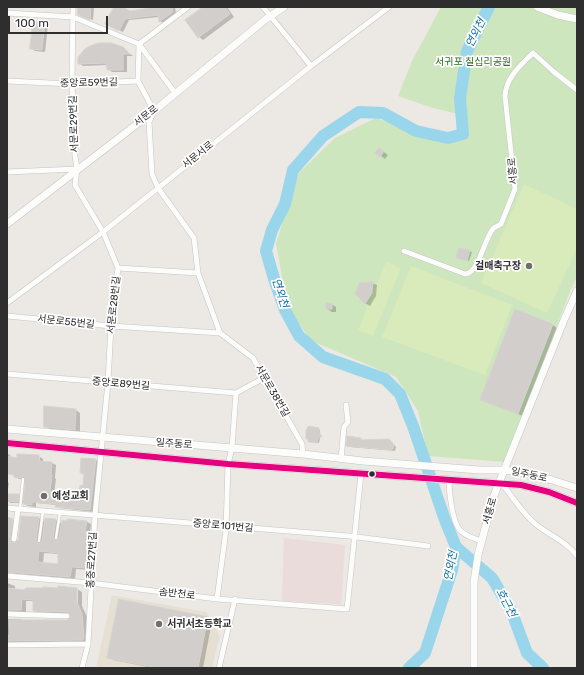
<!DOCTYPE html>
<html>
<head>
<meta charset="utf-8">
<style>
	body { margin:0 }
	#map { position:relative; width:584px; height:675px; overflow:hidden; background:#ece8e4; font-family:Rubik,sans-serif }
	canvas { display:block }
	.frame { position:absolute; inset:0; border:8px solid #2e2e2e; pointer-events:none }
	.scale { position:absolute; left:8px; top:16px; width:100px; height:18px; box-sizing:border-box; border:2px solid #2e2e2e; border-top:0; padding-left:5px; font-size:12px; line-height:14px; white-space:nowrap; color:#2e2e2e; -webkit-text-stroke:3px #fff; paint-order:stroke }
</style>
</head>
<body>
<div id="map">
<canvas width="584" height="675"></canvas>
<div class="frame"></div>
<div class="scale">100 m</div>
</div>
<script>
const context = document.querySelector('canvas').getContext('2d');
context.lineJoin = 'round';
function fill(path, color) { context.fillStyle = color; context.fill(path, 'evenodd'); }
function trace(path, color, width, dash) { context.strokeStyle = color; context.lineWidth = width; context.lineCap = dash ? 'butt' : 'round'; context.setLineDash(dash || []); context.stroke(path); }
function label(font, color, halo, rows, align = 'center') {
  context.font = font + ' Rubik,"Noto Sans KR",sans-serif'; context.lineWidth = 3.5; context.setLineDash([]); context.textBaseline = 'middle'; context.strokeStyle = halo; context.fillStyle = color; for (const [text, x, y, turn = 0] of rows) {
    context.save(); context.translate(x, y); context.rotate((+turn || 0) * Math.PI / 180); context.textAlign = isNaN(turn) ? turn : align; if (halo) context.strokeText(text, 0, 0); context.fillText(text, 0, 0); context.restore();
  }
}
const education = new Path2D(`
	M112 595 206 612 220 636 212 668H96Z`);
const medical = new Path2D(`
	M284 538 345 545 341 604 282 601Z`);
const green = new Path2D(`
	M441 7H577V277L571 289 504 462 428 456 418 411 396 377 310 340 287 305 276 243 299 173 335 138 376 118 432 137H465L467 116 433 108 398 96 412 61Z`);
const pitch = new Path2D(`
	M524 184 577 209V249L547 313 481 283Z
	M386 262 401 268 373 336 358 330Z
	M411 266 512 305 485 375 382 337Z`);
const shadow = new Path2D(`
	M79 7H94L93 20 83 16Z
	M115 7H121L130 12 158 7H175L176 14 163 23 160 21 159 17 129 20 123 32 106 24Z
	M204 7H227L234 17 203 40 199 37Z
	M45 23 48 25 45 52 35 51 32 49Z
	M122 48 133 56H127V72H112L108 69 107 65 83 66 79 63Z
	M7 60H8L7 78Z
	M380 149 388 155 385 159 377 153Z
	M460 249 472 252 469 261 460 258Z
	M372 283 377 285 376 296 370 306 365 303 356 293Z
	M331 304 336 307V312H332L327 309Z
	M553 325 557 328 523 416 486 402Z
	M76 410 80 413V432L50 429 45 426Z
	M318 429 320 430V434L322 437H320L319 443 309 442Z
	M360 439 363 440 392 442 396 447 395 451 350 447 347 445Z
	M7 453 11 456V458L18 459V455L39 456 40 466V457L43 459V463H52L56 465 55 478 56 479 54 494 80 496 84 487 85 475 81 473 82 459 96 460 100 463 94 512 60 508 56 505 36 503V507L28 506 23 503H11L7 501V495H18L25 499 26 480 19 479 15 477 7 463Z
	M7 482 9 483 8 489H7Z
	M22 517 39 518 45 522 56 520 62 524 87 522 91 524 90 533 94 536 92 570 76 569 75 579 7 573V518L17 522 14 544 19 540ZM44 553 59 554 58 565 43 564Z
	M7 583 15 586V590L59 589V588L77 589 82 592V606L87 617 89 640 88 642 7 644ZM76 590H78V607H76ZM26 601H34V610L38 613 71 614 72 615 71 619 67 621H23L20 619H8L7 616 26 613Z
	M208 618 212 621 203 668H153L113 660 108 657Z`);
const river = new Path2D(`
	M456 547 492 578 511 610 527 653 543 668
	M409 668 425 653 452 570 456 547 445 520 413 426 400 394 385 379 323 357 299 336 285 310 275 282 266 251 272 230 285 204 293 170 323 136 359 112 383 113 416 131 448 138 463 134 460 98 467 51 489 7`);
const building = new Path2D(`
	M78 7H91L90 20 78 15Z
	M114 7H123L130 11 157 7H172L173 12 159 22 158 15 125 19 119 31 105 24Z
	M203 7H225L230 14 198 38 185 20Z
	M33 21 45 22 42 50 30 49Z
	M98 43H111L123 47 130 54H123V70H107L106 63 78 64V57L86 48Z
	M379 148 384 151 380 157 375 153Z
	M459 248 470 250 467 261 456 258Z
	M373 282 372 293 365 304 355 294 359 283Z
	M326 303H332V309H326Z
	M515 309 553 324 518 414 480 400Z
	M44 406 76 409 75 430 44 427Z
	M309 426 319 428V432L322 437H318L317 443 308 442V439H306V430Z
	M347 436 361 438 360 440 389 439 394 445 392 450 346 446Z
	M17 454 39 455V461L52 462 51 475H52L50 492 79 495 80 485 83 486 84 473H80L81 458 96 459 90 510 55 507 56 504 32 502V505L23 504 25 478 23 476 21 478 14 477V475L7 474V456L17 458Z
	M7 494H19L18 502 7 501Z
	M21 516 39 517 36 541 39 544 42 541 45 518 56 519 53 538 56 541 59 538 62 520 67 521V519L87 521 85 532H90L88 568 72 567 70 577 7 572V517L13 519 10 539 11 542 14 543 18 540ZM39 551 58 553V564L38 562Z
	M58 586 77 588V602L82 614 84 637 83 640 7 641V635L10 636 9 620H67L70 618 71 616 67 612 33 611V600L22 599 21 610H7L8 588 24 590 26 588H43V587L58 588Z
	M119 599 208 617 198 668H158L107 658Z`);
const lane = new Path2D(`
	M20 509 23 479
	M56 538 60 512
	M39 541 43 511`);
const street = new Path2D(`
	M73 7 72 84 75 156 77 169 75 185 103 232 118 268 111 326 108 382 95 515 88 644 82 668
	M263 7 311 66
	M7 13 73 17 139 44 175 93
	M139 44 138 81 154 111 149 122 152 174 158 188 194 238 198 273 220 333 253 358 302 444 303 454
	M139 44 188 7
	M7 81 72 84 138 81
	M7 172 77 169
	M404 251 465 274C479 273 484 239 493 229 494 227 498 226 501 224L515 189 505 96C506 77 521 65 533 53L554 72 577 90
	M118 268 198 273
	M7 303 103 232 311 66 389 7
	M7 316 111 326 220 333
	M7 374 236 393 232 448 228 464 226 530 217 599
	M236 393 264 378
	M341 459 344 427 348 422 346 405
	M449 480C449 492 452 519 459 529 464 536 474 538 481 541
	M502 484C514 498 523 515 538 526 551 536 567 542 577 556
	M7 508 349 536 428 546
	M14 539 18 509
	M7 576 91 583 217 599 347 609 361 474
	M7 614 67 616
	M7 645 88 644
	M219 668 235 599`);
const secondary = new Path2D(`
	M537 7 558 15 577 19
	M7 224 154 111 266 19 284 7
	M7 429 303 454 363 461 479 470H505L523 473 552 480 577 488
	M7 443 228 464 521 485 549 492 577 503
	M474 668V582L478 555 493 498 564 320 577 291`);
const bus1 = new Path2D(`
	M7 443 228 464 521 485 549 492 577 503`);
const markers = [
	[529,266,4,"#706f6e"],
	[372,474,3.5,"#2e2e2e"],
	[44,496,4,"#706f6e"],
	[159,624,4,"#706f6e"]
];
const parkNames = [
	["서귀포 칠십리공원",473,62]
];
const streetNames = [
	["중앙로59번길",89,83,-1],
	["서문로",146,116,-38],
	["서문로29번길",74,124,-92],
	["서문서로",198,155,-39],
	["서홍로",513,171,-95],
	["서문로28번길",114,305,-84],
	["서문로55번길",66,322,6],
	["중앙로89번길",121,384,5],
	["서문로38번길",272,391,60],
	["일주동로",174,444,4],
	["일주동로",529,475,12],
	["서홍로",490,511,-74],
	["중앙로101번길",223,526,5],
	["홍중로27번길",92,560,-87],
	["솜반천로",177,594,7]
];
const poiNames = [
	["걸매축구장",521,266,"right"],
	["예성교회",52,496],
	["서귀서초등학교",167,624]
];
const waterNames = [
	["연외천",476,33,-63],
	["연외천",280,293,72],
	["연외천",451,566,-79],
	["호근천",506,603,62]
];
fill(education, '#e6e0d3');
fill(medical, '#e9dcdb');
fill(green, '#cee6be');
fill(pitch, '#d9eabb');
fill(shadow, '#0003');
trace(river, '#99d6ec', 12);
fill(building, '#d1cecb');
trace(building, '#d7d4d0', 1);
trace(lane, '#c5c4c5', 3.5);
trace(street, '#c5c4c5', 6);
trace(secondary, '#c5c4c5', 8);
trace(lane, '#fcfcfb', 2.5);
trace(street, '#fcfcfb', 5);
trace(secondary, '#fcfcfb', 7);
trace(bus1, '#e5007d', 6);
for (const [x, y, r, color] of markers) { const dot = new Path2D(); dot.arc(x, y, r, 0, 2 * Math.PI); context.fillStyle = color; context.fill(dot); trace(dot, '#fff', 1.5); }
label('10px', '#2c6e1b', '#fff', parkNames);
label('10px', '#2e2e2e', '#fff', streetNames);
label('bold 10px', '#2e2e2e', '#fff', poiNames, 'left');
label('italic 11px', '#0d6fa3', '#fff', waterNames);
</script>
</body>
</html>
